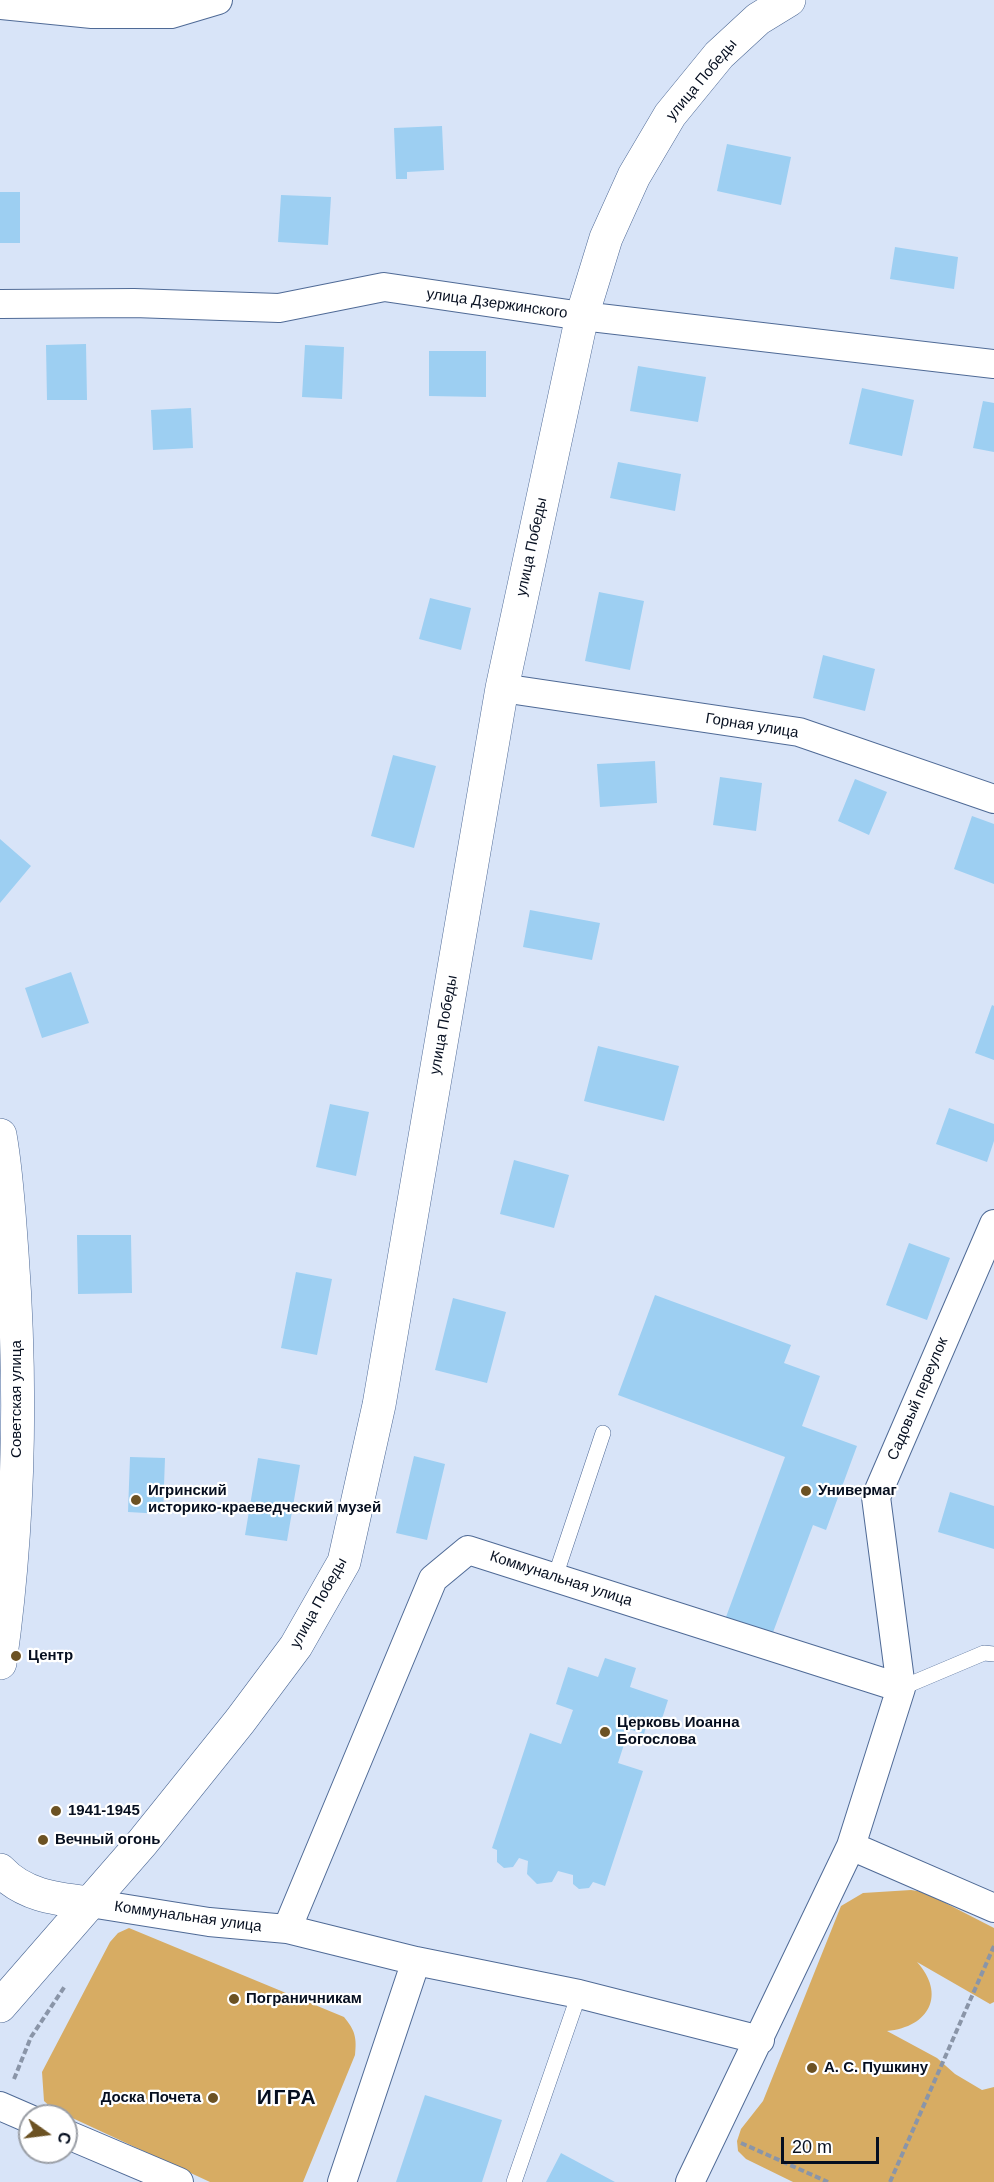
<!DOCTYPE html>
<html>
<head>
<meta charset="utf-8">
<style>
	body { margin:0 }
	#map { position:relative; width:994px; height:2182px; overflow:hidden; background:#d8e4f8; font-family:Helvetica,sans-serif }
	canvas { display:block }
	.north { position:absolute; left:18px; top:2104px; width:60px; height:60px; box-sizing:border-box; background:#fff; border:2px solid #9b9fa6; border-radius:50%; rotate:104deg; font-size:16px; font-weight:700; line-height:24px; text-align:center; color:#060f20 }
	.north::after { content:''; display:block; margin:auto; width:21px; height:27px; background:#6c5223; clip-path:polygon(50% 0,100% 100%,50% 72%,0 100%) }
	.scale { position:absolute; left:781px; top:2137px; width:98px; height:27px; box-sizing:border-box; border:3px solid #060f20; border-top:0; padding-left:8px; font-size:18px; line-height:21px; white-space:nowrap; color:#060f20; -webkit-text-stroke:4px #fff; paint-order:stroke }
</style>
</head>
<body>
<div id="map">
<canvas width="994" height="2182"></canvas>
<div class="north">С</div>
<div class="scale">20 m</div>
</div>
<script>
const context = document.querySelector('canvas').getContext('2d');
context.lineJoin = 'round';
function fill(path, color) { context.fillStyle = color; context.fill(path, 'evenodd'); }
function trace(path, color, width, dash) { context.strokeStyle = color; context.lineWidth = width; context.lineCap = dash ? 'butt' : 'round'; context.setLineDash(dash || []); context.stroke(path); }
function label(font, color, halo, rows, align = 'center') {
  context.font = font + ' Helvetica,sans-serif'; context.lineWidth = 4.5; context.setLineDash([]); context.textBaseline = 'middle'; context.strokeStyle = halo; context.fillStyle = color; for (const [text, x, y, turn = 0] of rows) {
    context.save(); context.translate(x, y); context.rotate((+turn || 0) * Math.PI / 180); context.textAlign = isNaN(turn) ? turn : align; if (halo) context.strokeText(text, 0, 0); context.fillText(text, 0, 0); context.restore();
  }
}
const green = new Path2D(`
	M911 1890 924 1892 994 1928V2002L990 2004 917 1962C946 1994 930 2027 887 2031L937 2058 955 2074 982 2090 994 2087V2182H793L746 2159 738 2151 737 2141 741 2129 763 2101 841 1906 863 1893Z
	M129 1928 344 2017C355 2030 357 2038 355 2055L303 2182H210L53 2109 44 2101 42 2072 110 1942 118 1933Z`);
const building = new Path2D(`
	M442 126 444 170 407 172V179H396L394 128Z
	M727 144 791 157 781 205 717 191Z
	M0 192H20V243H0Z
	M281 195 331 197 328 245 278 242Z
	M895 247 958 257 954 289 890 279Z
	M86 344 87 400H47L46 345Z
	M305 345 344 347 342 399 302 397Z
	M429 351H486V397L429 396Z
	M638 366 706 377 698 422 630 411Z
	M862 388 914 400 902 456 849 444Z
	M983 401 994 403V452L973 448Z
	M191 408 193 448 153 450 151 410Z
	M618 462 681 474 675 511 610 498Z
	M599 592 644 601 630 670 585 661Z
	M430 598 471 608 461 650 419 639Z
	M823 655 875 669 865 711 813 698Z
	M393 755 436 766 414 848 371 836Z
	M655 761 657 803 600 807 597 764Z
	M720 777 762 783 756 831 713 825Z
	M855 779 887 792 869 835 838 821Z
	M972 816 994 824V884L954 869Z
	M0 839 31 866 0 903Z
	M530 910 600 923 592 960 523 947Z
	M71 972 89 1023 42 1038 25 988Z
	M992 1005 994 1006V1060L975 1053Z
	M598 1046 679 1066 664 1121 584 1101Z
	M330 1104 369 1112 356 1176 316 1167Z
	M949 1108 994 1124V1141L987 1162 936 1144Z
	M514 1160 569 1175 554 1228 500 1214Z
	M77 1235H131L132 1293 78 1294Z
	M909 1243 950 1258 927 1320 886 1305Z
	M296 1272 332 1279 317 1355 281 1348Z
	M655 1295 791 1345 784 1363 820 1376 802 1426 857 1446 826 1530 813 1525 772 1635 726 1617 785 1457 618 1395Z
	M453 1298 506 1312 487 1383 435 1370Z
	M414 1456 445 1464 427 1540 396 1533Z
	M130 1457 165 1458 163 1514 128 1512Z
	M258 1458 300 1465 287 1541 245 1535Z
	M950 1492 994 1506V1549L938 1532Z
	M605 1658 636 1668 630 1687 668 1700 660 1725 648 1720 644 1734 629 1729 618 1763 643 1771 605 1886 593 1882 589 1888 579 1889 573 1884V1875L558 1871 552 1882 537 1884 527 1874 528 1861 519 1858 513 1867 504 1868 497 1862V1850L492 1848 530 1733 561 1744 573 1710 556 1704 568 1667 598 1677Z
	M425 2095 502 2120 482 2182H396Z
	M561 2153 615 2182H546Z`);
const path = new Path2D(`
	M14 2079 31 2037 65 1986
	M741 2143 828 2182
	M890 2182 994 1946`);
const service = new Path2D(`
	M555 1577 603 1433
	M901 1688 984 1653 994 1654
	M514 2182 579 1994`);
const minor = new Path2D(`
	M0 5 92 14H171L218 0
	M0 304 134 303 279 308 384 287 582 316 994 364
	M502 688 799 732 994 799
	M851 1846 994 1908
	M90 1903 209 1922 287 1929 416 1961 579 1994 760 2040
	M287 1929 433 1579 468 1550 901 1688
	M0 2106 30 2119
	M66 2134 179 2182
	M342 2182 416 1961
	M690 2182 851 1846 901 1688 876 1497 994 1224`);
const secondary = new Path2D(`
	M0 1870C24 1896 57 1899 90 1903
	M0 2006 142 1843 240 1721 296 1646 344 1562 379 1405 502 688 582 316 606 238 634 176 670 115 719 55 758 19 789 0`);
const primary = new Path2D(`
	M0 1135C7 1174 9 1214 12 1253 22 1390 19 1528 0 1663`);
const markers = [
	[806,1491,6,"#6c5223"],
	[136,1500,6,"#6c5223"],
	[16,1656,6,"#6c5223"],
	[605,1732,6,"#6c5223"],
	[56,1811,6,"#6c5223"],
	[43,1840,6,"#6c5223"],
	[234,1999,6,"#6c5223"],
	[812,2068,6,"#6c5223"],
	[213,2098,6,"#6c5223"]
];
const streetNames = [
	["улица Победы",702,80,-50],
	["улица Дзержинского",497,304,8],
	["улица Победы",532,547,-78],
	["Горная улица",752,726,9],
	["улица Победы",444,1025,-80],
	["Советская улица",17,1399,-90],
	["Садовый переулок",918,1399,-67],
	["Коммунальная улица",561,1579,18],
	["улица Победы",319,1603,-61],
	["Коммунальная улица",188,1917,8]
];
const poiNames = [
	["Игринский",148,1491],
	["историко-краеведческий музей",148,1508],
	["Универмаг",818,1491],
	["Центр",28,1656],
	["Церковь Иоанна",617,1723],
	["Богослова",617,1740],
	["1941-1945",68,1811],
	["Вечный огонь",55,1840],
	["Пограничникам",246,1999],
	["А. С. Пушкину",824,2068],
	["Доска Почета",201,2098,"right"]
];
const districtNames = [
	["ИГРА",287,2098]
];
fill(green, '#d7ac63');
fill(building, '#9dcff2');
trace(service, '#4f6a96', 16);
trace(minor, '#4f6a96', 30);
trace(secondary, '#4f6a96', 34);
trace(primary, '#4f6a96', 34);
trace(path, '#8a95a8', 4, [6, 3]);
trace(service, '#fff', 15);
trace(minor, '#fff', 28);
trace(secondary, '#fff', 33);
trace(primary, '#fff', 33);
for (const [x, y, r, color] of markers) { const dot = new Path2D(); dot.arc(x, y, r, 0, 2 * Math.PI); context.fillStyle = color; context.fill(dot); trace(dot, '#fff', 2); }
label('15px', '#060f20', '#fff', streetNames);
label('bold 15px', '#060f20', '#fff', poiNames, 'left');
context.letterSpacing = '1.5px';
label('bold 21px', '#060f20', '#fff', districtNames);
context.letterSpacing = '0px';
</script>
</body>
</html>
